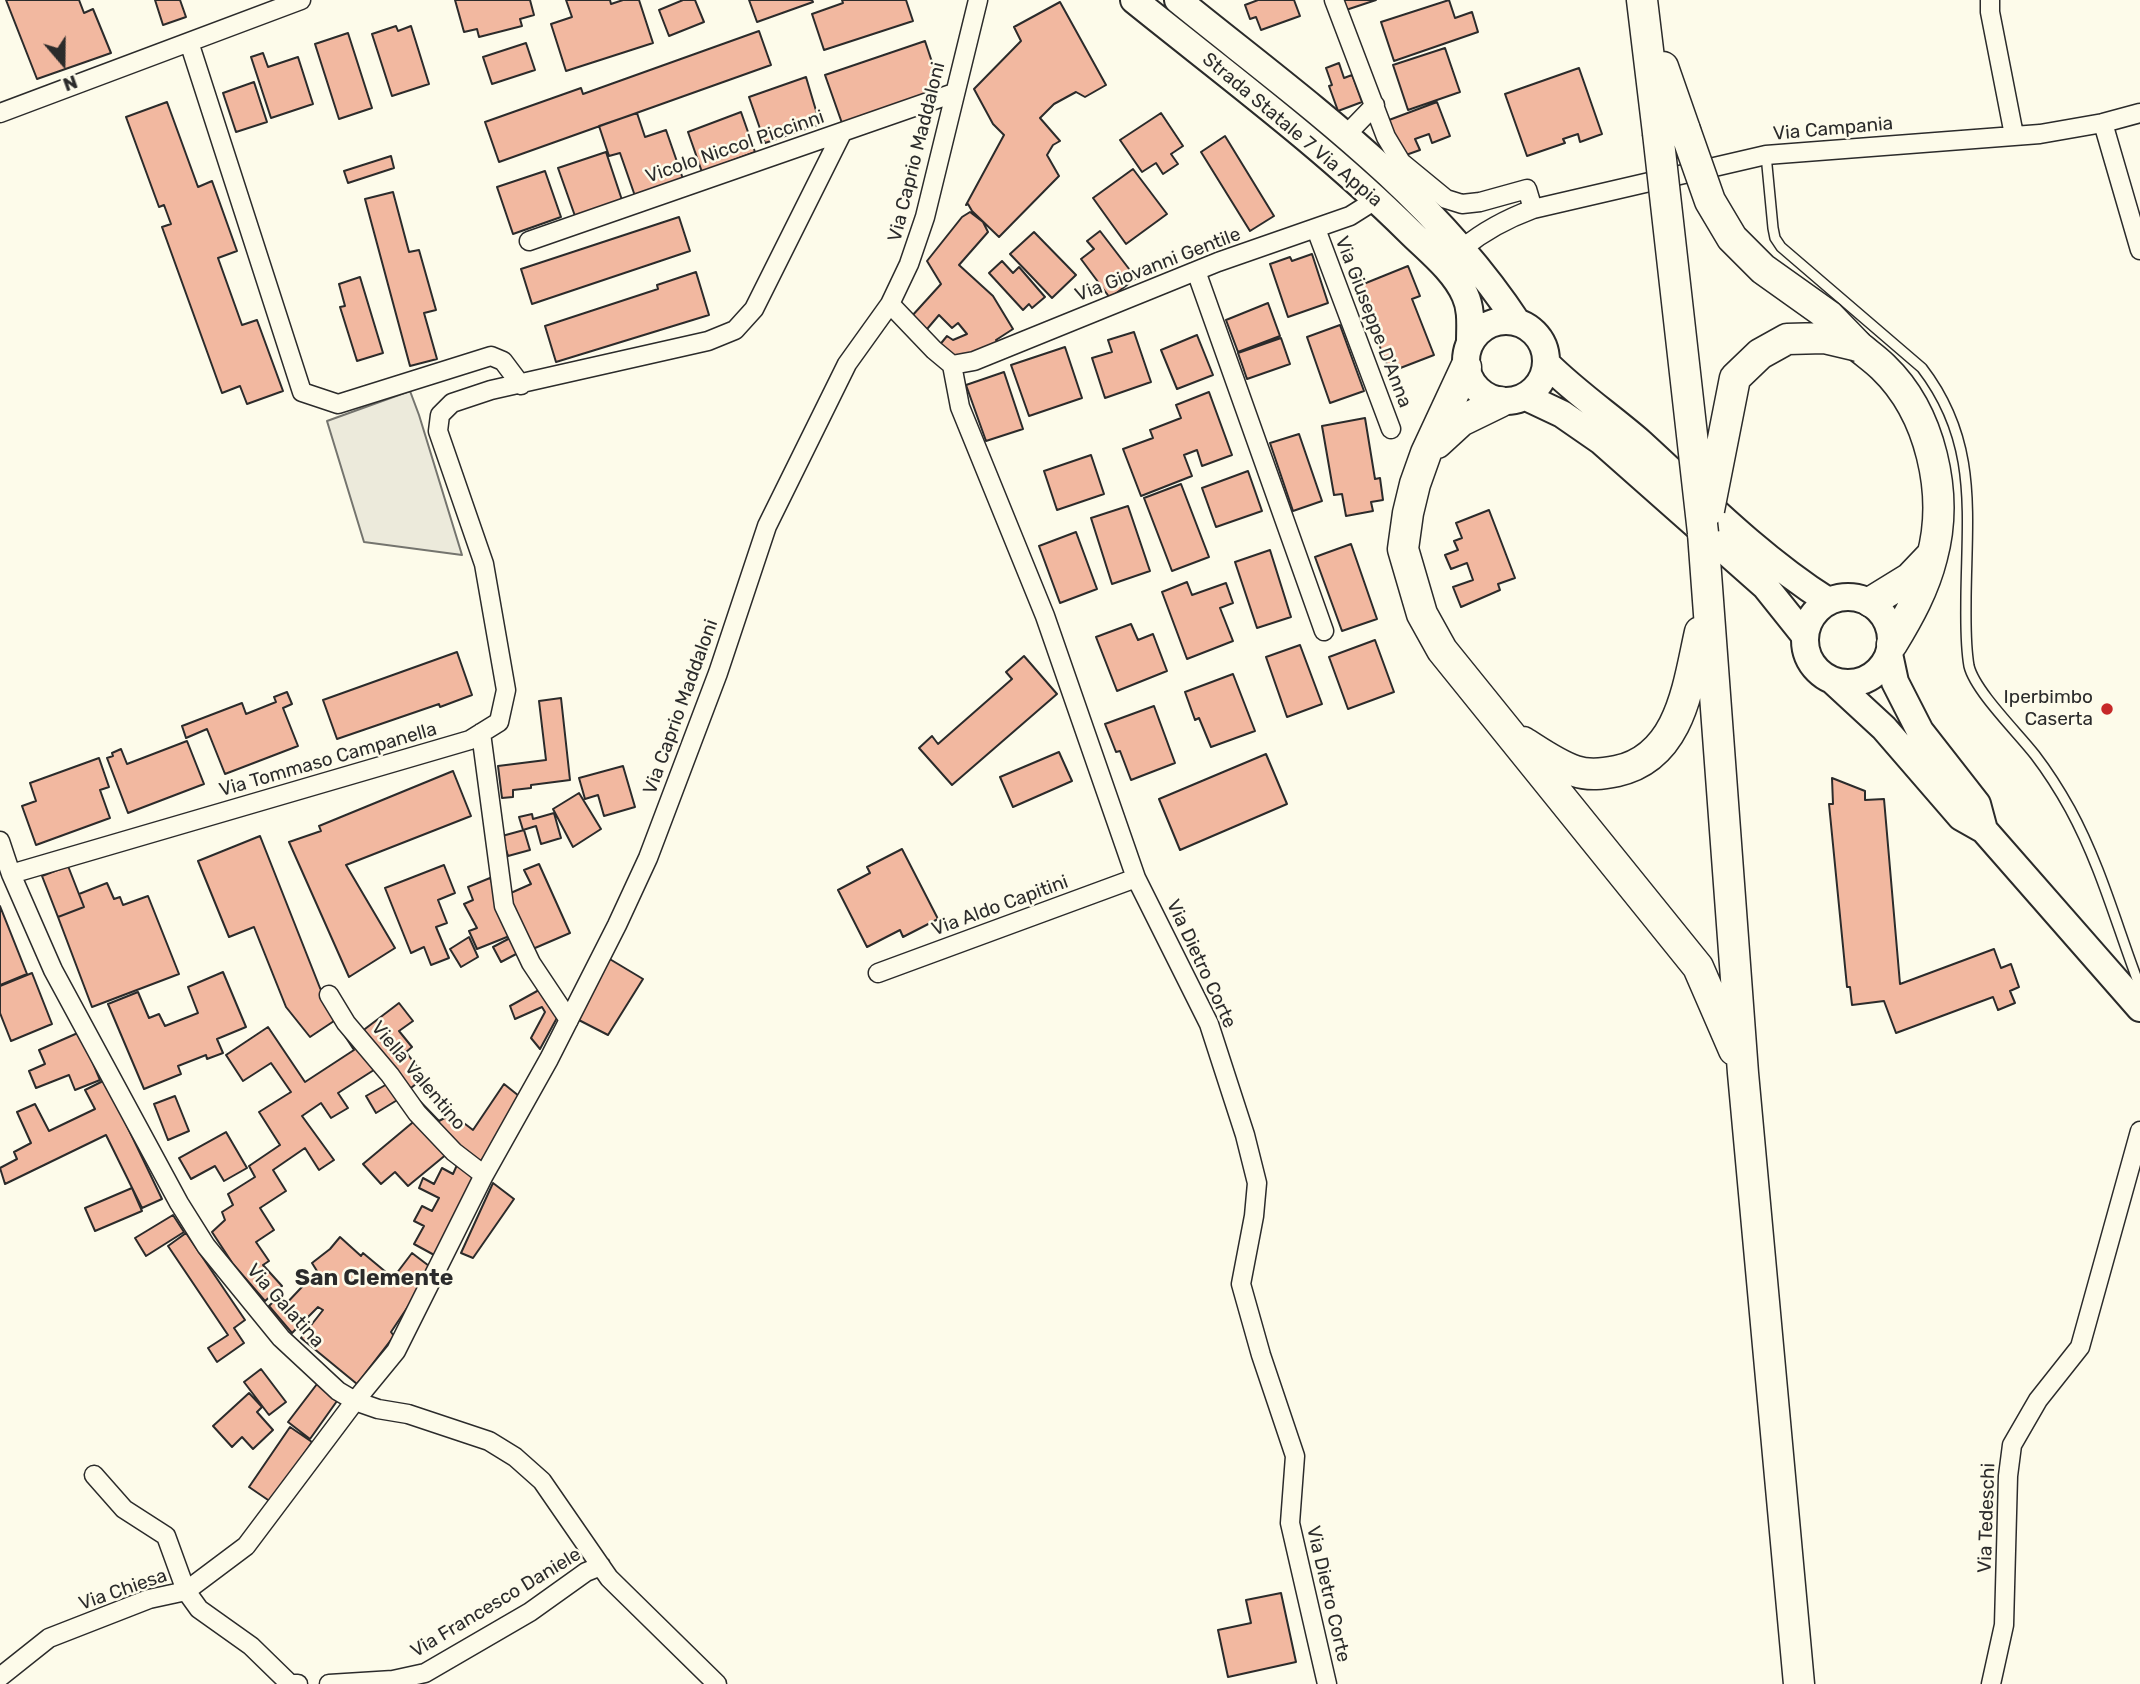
<!DOCTYPE html>
<html>
<head>
<meta charset="utf-8">
<style>
	body { margin:0 }
	#map { position:relative; width:2140px; height:1684px; overflow:hidden; background:#fdfbea; font-family:Rubik,sans-serif }
	canvas { display:block }
	.north { position:absolute; left:28px; top:28px; width:70px; height:70px; -webkit-text-stroke:5px #fdfbea; paint-order:stroke; rotate:160deg; font-size:19px; font-weight:700; line-height:28px; text-align:center; color:#2b2b2b }
	.north::after { content:''; display:block; margin:auto; width:24px; height:32px; background:#2b2b2b; clip-path:polygon(50% 0,100% 100%,50% 72%,0 100%) }
</style>
</head>
<body>
<div id="map">
<canvas width="2140" height="1684"></canvas>
<div class="north">N</div>
</div>
<script>
const context = document.querySelector('canvas').getContext('2d');
context.lineJoin = 'round';
function fill(path, color) { context.fillStyle = color; context.fill(path, 'evenodd'); }
function trace(path, color, width, dash) { context.strokeStyle = color; context.lineWidth = width; context.lineCap = dash ? 'butt' : 'round'; context.setLineDash(dash || []); context.stroke(path); }
function label(font, color, halo, rows, align = 'center') {
  context.font = font + ' Rubik,sans-serif'; context.lineWidth = 5; context.setLineDash([]); context.textBaseline = 'middle'; context.strokeStyle = halo; context.fillStyle = color; for (const [text, x, y, turn = 0] of rows) {
    context.save(); context.translate(x, y); context.rotate((+turn || 0) * Math.PI / 180); context.textAlign = isNaN(turn) ? turn : align; if (halo) context.strokeText(text, 0, 0); context.fillText(text, 0, 0); context.restore();
  }
}
const parking = new Path2D(`
	M410 391 419 415 462 555 364 542 327 421Z`);
const building = new Path2D(`
	M6 0H79L84 13 93 9 111 53 37 79Z
	M155 0H180L186 17 163 25Z
	M455 0H530L534 15 520 19 522 26 479 37 477 29 464 32Z
	M566 0H610L611 4 623 0H639L653 43 566 71 551 24 572 17Z
	M683 0H695L704 22 669 36 659 10Z
	M749 0H812L813 2 757 22Z
	M842 0H906L913 21 824 50 812 14 843 3Z
	M1294 0 1300 16 1261 30 1256 17 1250 19 1245 5 1258 0Z
	M1343 0H1376L1346 10Z
	M1449 0 1455 18 1472 12 1478 32 1394 61 1381 22Z
	M1060 2 1106 85 1085 97 1076 92 1054 104 1040 118 1060 141 1053 145 1047 155 1059 176 999 237 972 211 968 204 966 205 1004 135 993 124 974 89 1021 41 1014 27Z
	M396 26 398 31 411 26 429 84 392 96 372 34Z
	M759 31 771 65 499 162 485 122 581 88 583 94Z
	M348 33 372 108 339 119 315 44Z
	M925 41 942 92 843 126 825 75Z
	M526 43 535 70 492 84 483 57Z
	M1445 48 1460 92 1408 110 1393 65Z
	M263 53 268 67 298 57 313 104 271 118 251 57Z
	M1339 63 1344 78 1352 75 1362 102 1338 111 1329 86 1332 85 1326 68Z
	M1579 68 1602 134 1580 142 1578 134 1563 139 1565 143 1527 156 1505 94Z
	M806 77 820 124 765 143 749 97Z
	M254 82 267 122 236 132 223 93Z
	M167 102 198 187 212 181 237 251 218 258 242 325 257 320 283 391 247 404 240 386 222 393 162 227 171 224 164 205 159 207 126 117Z
	M1437 102 1450 136 1432 143 1429 134 1415 139 1420 150 1403 156 1389 120Z
	M741 112 755 152 702 172 688 132Z
	M637 113 645 137 666 130 683 179 635 196 620 153 609 156 599 126Z
	M1161 113 1183 146 1171 154 1178 164 1163 174 1156 163 1142 172 1120 140Z
	M1225 136 1274 216 1250 231 1201 152Z
	M606 152 622 200 575 216 558 168Z
	M391 156 394 168 348 183 344 171Z
	M1133 169 1167 214 1126 244 1093 198Z
	M545 171 561 217 513 234 497 187Z
	M393 192 409 252 419 250 436 310 424 313 437 359 410 366 365 199Z
	M970 212 983 222 988 232 959 265 993 296 1013 329 996 340 998 343 961 358 952 355 938 347 947 336 953 340 967 334 958 323 952 328 939 315 922 335 911 317 941 284 927 261 962 217Z
	M679 217 690 251 532 304 521 269Z
	M1100 231 1136 278 1110 298 1081 259 1094 249 1087 241Z
	M1034 232 1076 275 1052 298 1010 254Z
	M1312 254 1328 303 1288 317 1270 264 1290 257 1292 261Z
	M1002 261 1013 273 1019 267 1045 297 1032 308 1029 304 1023 310 989 273Z
	M1408 266 1420 296 1412 299 1434 355 1390 372 1356 287Z
	M696 272 709 315 556 362 545 326 658 289 657 285Z
	M360 277 383 353 357 361 340 307 345 306 339 284Z
	M1268 303 1280 336 1238 352 1226 320Z
	M1340 325 1364 391 1330 403 1307 337Z
	M1134 332 1151 382 1105 398 1092 358 1112 352 1108 340Z
	M1197 335 1213 375 1177 389 1161 350Z
	M1281 338 1290 364 1247 379 1238 353Z
	M1065 347 1082 398 1029 416 1011 365Z
	M1004 372 1023 429 986 441 966 385Z
	M1209 392 1232 455 1202 466 1197 450 1184 455 1192 476 1141 496 1123 449 1153 438 1150 430 1181 418 1176 405Z
	M1365 418 1375 479 1380 478 1383 500 1371 502 1373 511 1346 516 1342 494 1334 495 1322 426Z
	M1299 434 1322 501 1293 511 1270 443Z
	M1091 455 1104 494 1057 510 1044 471Z
	M1248 471 1262 511 1216 527 1202 488Z
	M1181 484 1209 557 1172 571 1144 498Z
	M1128 506 1150 571 1112 584 1091 518Z
	M1489 510 1515 578 1498 584 1500 590 1461 607 1453 587 1473 580 1467 563 1451 569 1445 555 1458 550 1454 541 1462 538 1456 523Z
	M1076 532 1097 589 1060 603 1039 546Z
	M1351 544 1377 619 1342 631 1315 557Z
	M1270 550 1291 617 1257 628 1235 562Z
	M1187 582 1192 595 1226 583 1233 603 1220 608 1233 641 1187 659 1162 592Z
	M1131 624 1138 640 1153 634 1167 671 1117 691 1096 637Z
	M1375 640 1394 692 1348 709 1329 657Z
	M1300 645 1322 704 1287 717 1266 657Z
	M457 652 472 695 440 707 439 704 337 739 323 700Z
	M1024 656 1057 694 952 785 919 748 932 736 938 744 1012 679 1006 672Z
	M1233 674 1255 731 1211 747 1199 718 1195 720 1185 692Z
	M287 692 292 704 283 708 298 746 225 774 207 729 186 738 182 726 242 703 246 714 276 702 274 697Z
	M561 698 570 780 531 785V788L513 790V797L502 798 498 766 546 760 539 701Z
	M1154 706 1175 763 1131 780 1120 751 1116 752 1105 724Z
	M187 741 204 784 128 813 107 758 113 756 112 753 121 749 127 764Z
	M1059 752 1072 781 1013 807 1000 777Z
	M1266 754 1287 804 1180 850 1159 799Z
	M99 758 109 787 100 790 110 818 36 845 22 806 36 801 30 783Z
	M623 766 635 807 604 816 598 795 585 799 579 778Z
	M453 771 471 816 346 865 395 948 349 977 289 842 321 831 319 826Z
	M1832 778 1865 791V800L1884 799 1900 984 1994 949 2001 968 2011 964 2019 987 2010 991 2015 1003 1998 1010 1993 997 1896 1033 1884 1001 1852 1005 1850 987H1847L1829 804H1833Z
	M579 793 601 829 573 847 553 809Z
	M554 813 561 838 541 844 536 826 523 830 519 817 532 814 533 819Z
	M524 830 530 850 508 856 502 836Z
	M260 836 320 988 337 1019 310 1037 286 1007 254 927 229 937 198 861Z
	M902 849 938 919 903 937 900 930 867 947 838 890 870 873 867 867Z
	M539 864 570 933 528 951 504 896 531 884 524 870Z
	M444 865 455 893 438 900 447 923 436 927 449 958 431 965 424 947 411 953 385 888Z
	M68 866 84 907 58 917 42 876Z
	M490 878 512 935 477 949 469 931 477 928 464 904 473 900 468 887Z
	M107 883 114 899 120 897 123 905 148 896 179 974 92 1007 58 917 84 907 79 894Z
	M0 906 27 974 0 985Z
	M469 937 478 957 461 967 450 949Z
	M512 937 520 952 501 962 493 947Z
	M603 955 643 979 608 1035 571 1016Z
	M223 972 246 1027 217 1039 223 1053 207 1059 206 1055 178 1066 181 1074 144 1089 108 1004 138 992 149 1018 159 1014 165 1026 198 1013 188 987Z
	M32 973 52 1024 11 1041 0 1013V986Z
	M539 990 558 1016 540 1049 531 1038 545 1012 542 1007 515 1019 510 1006Z
	M399 1003 413 1021 399 1031 412 1047 406 1052 425 1077 407 1091 361 1032Z
	M268 1027 305 1082 354 1050 341 1030 377 1068 338 1093 348 1108 331 1118 321 1103 302 1116 334 1160 319 1170 305 1148 273 1170 286 1191 260 1208 274 1230 256 1242 269 1261 263 1265 282 1286 265 1301 233 1264 212 1232 225 1220 222 1212 233 1205 228 1194 255 1177 249 1166 280 1145 259 1112 291 1092 271 1063 243 1081 226 1055Z
	M80 1032 100 1080 75 1090 69 1075 36 1088 29 1071 45 1064 39 1050Z
	M105 1080 162 1199 142 1208 106 1135 5 1184 0 1168 17 1159 14 1152 31 1143 17 1112 35 1104 49 1131 95 1109 85 1090Z
	M389 1083 399 1099 376 1113 366 1096Z
	M504 1084 519 1096 483 1169 408 1098 412 1093 439 1121 452 1114 473 1130Z
	M175 1096 189 1131 168 1140 154 1104Z
	M418 1118 448 1153 408 1186 395 1172 381 1184 363 1164Z
	M226 1132 247 1168 224 1181 215 1166 191 1179 179 1158Z
	M457 1165 478 1175 436 1256 414 1244 424 1226 414 1221 422 1206 432 1211 439 1198 419 1188 423 1178 434 1184 442 1168 453 1174Z
	M493 1183 514 1199 473 1258 461 1253Z
	M132 1188 142 1211 95 1231 85 1208Z
	M173 1215 184 1232 146 1256 135 1238Z
	M186 1233 245 1320 234 1328 244 1343 217 1362 208 1348 228 1335 168 1246Z
	M340 1237 361 1256 363 1253 393 1278 412 1253 433 1269 391 1332 394 1336 357 1384 301 1338 323 1310 318 1307 292 1333 269 1306 276 1299 283 1307 317 1271 312 1263 330 1249Z
	M261 1369 286 1402 269 1415 244 1382Z
	M317 1384 337 1401 310 1439 288 1422Z
	M249 1393 262 1407 257 1412 273 1430 253 1449 242 1437 232 1447 213 1426Z
	M290 1427 312 1442 271 1502 249 1487Z
	M1281 1593 1296 1662 1228 1677 1218 1630 1251 1623 1246 1600Z`);
const service = new Path2D(`
	M1766 155 1773 228 1775 238 1781 247 1922 368C1978 441 1967 511 1966 597 1966 620 1965 643 1969 666 1975 691 2018 733 2035 755 2048 772 2060 791 2070 809 2101 866 2117 927 2140 987`);
const minor = new Path2D(`
	M1334 0 1386 137 1401 162 1446 199 1462 204 1480 202 1527 189 1533 209
	M1990 0V12L2014 135
	M189 42 302 392 338 404 491 356 503 361 521 385
	M0 113 301 0
	M2103 123 2140 250
	M1346 135 1375 105
	M1316 229 1391 429
	M529 241 954 93
	M1463 248C1485 230 1506 219 1533 209L1766 155 2040 134 2103 123 2140 113
	M1196 271 1324 631
	M890 304 934 350 952 365 960 407 1045 616 1136 878 1209 1024 1245 1135 1257 1183 1254 1216 1241 1284 1261 1355 1295 1456 1290 1523 1327 1684
	M952 365 974 361 1218 262 1350 216 1377 199
	M481 733 504 906 531 963 569 1020
	M0 841 11 874 53 970 179 1203 206 1246 281 1338 338 1391 355 1401 378 1409 408 1414 489 1441 515 1457 542 1481 609 1578 717 1684
	M11 874 470 740 499 722 506 690 484 564 438 431 440 415 452 403 491 390 708 341 735 330 754 309 842 133
	M878 973 1136 878
	M329 995 346 1023 390 1075 417 1113 454 1152 484 1175
	M94 1475 124 1509 166 1536 186 1591 199 1609 251 1646 290 1684H298
	M0 1677 49 1638 149 1599 186 1591 246 1546 355 1401 396 1351 484 1175 549 1059 617 925 648 858 718 673 767 526 847 364 890 304 909 264 925 217 978 0
	M329 1684 393 1680 425 1673 530 1612 586 1572 601 1566
	M1991 1684 2004 1625 2008 1476 2012 1445 2038 1400 2080 1347 2140 1131`);
const secondary = new Path2D(`
	M1134 0C1227 75 1324 147 1409 231 1428 250 1454 270 1465 295 1472 310 1470 326 1470 342
	M1178 0C1300 99 1429 189 1517 322
	M1466 361a40 40 0 1 1 80 0a40 40 0 1 1-80 0Z
	M1547 364C1576 393 1610 416 1641 443 1701 498 1759 557 1828 601
	M1526 397 1562 414 1601 441 1765 586 1805 636
	M1805 640a43 43 0 1 1 86 0a43 43 0 1 1-86 0Z
	M1889 654 1895 682 1920 731 1977 804 1984 830
	M1832 680 1884 728 1961 817 1984 830 2140 1008`);
const trunk = new Path2D(`
	M1642 0 1658 133
	M1663 67 1685 130
	M1858 346C1866 353 1875 359 1883 367 1931 413 1949 494 1932 557 1924 589 1909 616 1892 644
	M1466 367 1426 453 1415 484 1408 513 1403 549 1422 614 1442 650 1698 967 1734 1050
	M1437 443 1461 421 1500 402
	M1703 533 1743 1073 1799 1684
	M1871 602 1910 578 1930 557
	M1523 742C1539 752 1557 765 1575 771 1589 776 1603 774 1617 771 1681 757 1688 685 1700 632`);
const trunkBridge = new Path2D(`
	M1685 130 1710 201 1732 238 1763 269 1829 316 1858 346
	M1658 133 1703 533
	M1709 510 1735 378 1760 354 1787 339 1824 338 1858 346`);
const markers = [
	[2107,709,7,"#c62828"]
];
const streetNames = [
	["Via Campania",1833,129,-5],
	["Strada Statale 7 Via Appia",1292,130,40],
	["Vicolo Niccol Piccinni",735,147,-19],
	["Via Caprio Maddaloni",917,152,-76],
	["Via Giovanni Gentile",1158,265,-21],
	["Via Giuseppe D'Anna",1373,322,69],
	["Via Caprio Maddaloni",681,707,-70],
	["Via Tommaso Campanella",328,760,-16],
	["Via Aldo Capitini",1000,906,-20],
	["Via Dietro Corte",1201,964,65],
	["Viella Valentino",418,1076,50],
	["Via Galatina",285,1306,48],
	["Via Tedeschi",1987,1518,-88],
	["Via Chiesa",123,1590,-19],
	["Via Dietro Corte",1328,1594,77],
	["Via Francesco Daniele",496,1603,-31]
];
const poiNames = [
	["Iperbimbo",2093,698],
	["Caserta",2093,720]
];
const quarterNames = [
	["San Clemente",374,1278]
];
fill(parking, '#eceadb');
trace(parking, '#74746e', 2);
fill(building, '#f2b8a0');
trace(building, '#2b2b2b', 2);
trace(service, '#2b2b2b', 12);
trace(minor, '#2b2b2b', 21);
trace(secondary, '#2b2b2b', 30);
trace(trunk, '#2b2b2b', 33);
trace(service, '#fdfbea', 9);
trace(minor, '#fdfbea', 18);
trace(secondary, '#fdfbea', 26);
trace(trunk, '#fdfbea', 30);
trace(trunkBridge, '#2b2b2b', 33, []);
trace(trunkBridge, '#fdfbea', 30);
for (const [x, y, r, color] of markers) { const dot = new Path2D(); dot.arc(x, y, r, 0, 2 * Math.PI); context.fillStyle = color; context.fill(dot); trace(dot, '#fdfbea', 2.5); }
label('19px', '#2b2b2b', '#fdfbea', streetNames);
label('19px', '#2b2b2b', '#fdfbea', poiNames, 'right');
label('bold 23px', '#2b2b2b', '#fdfbea', quarterNames);
</script>
</body>
</html>
